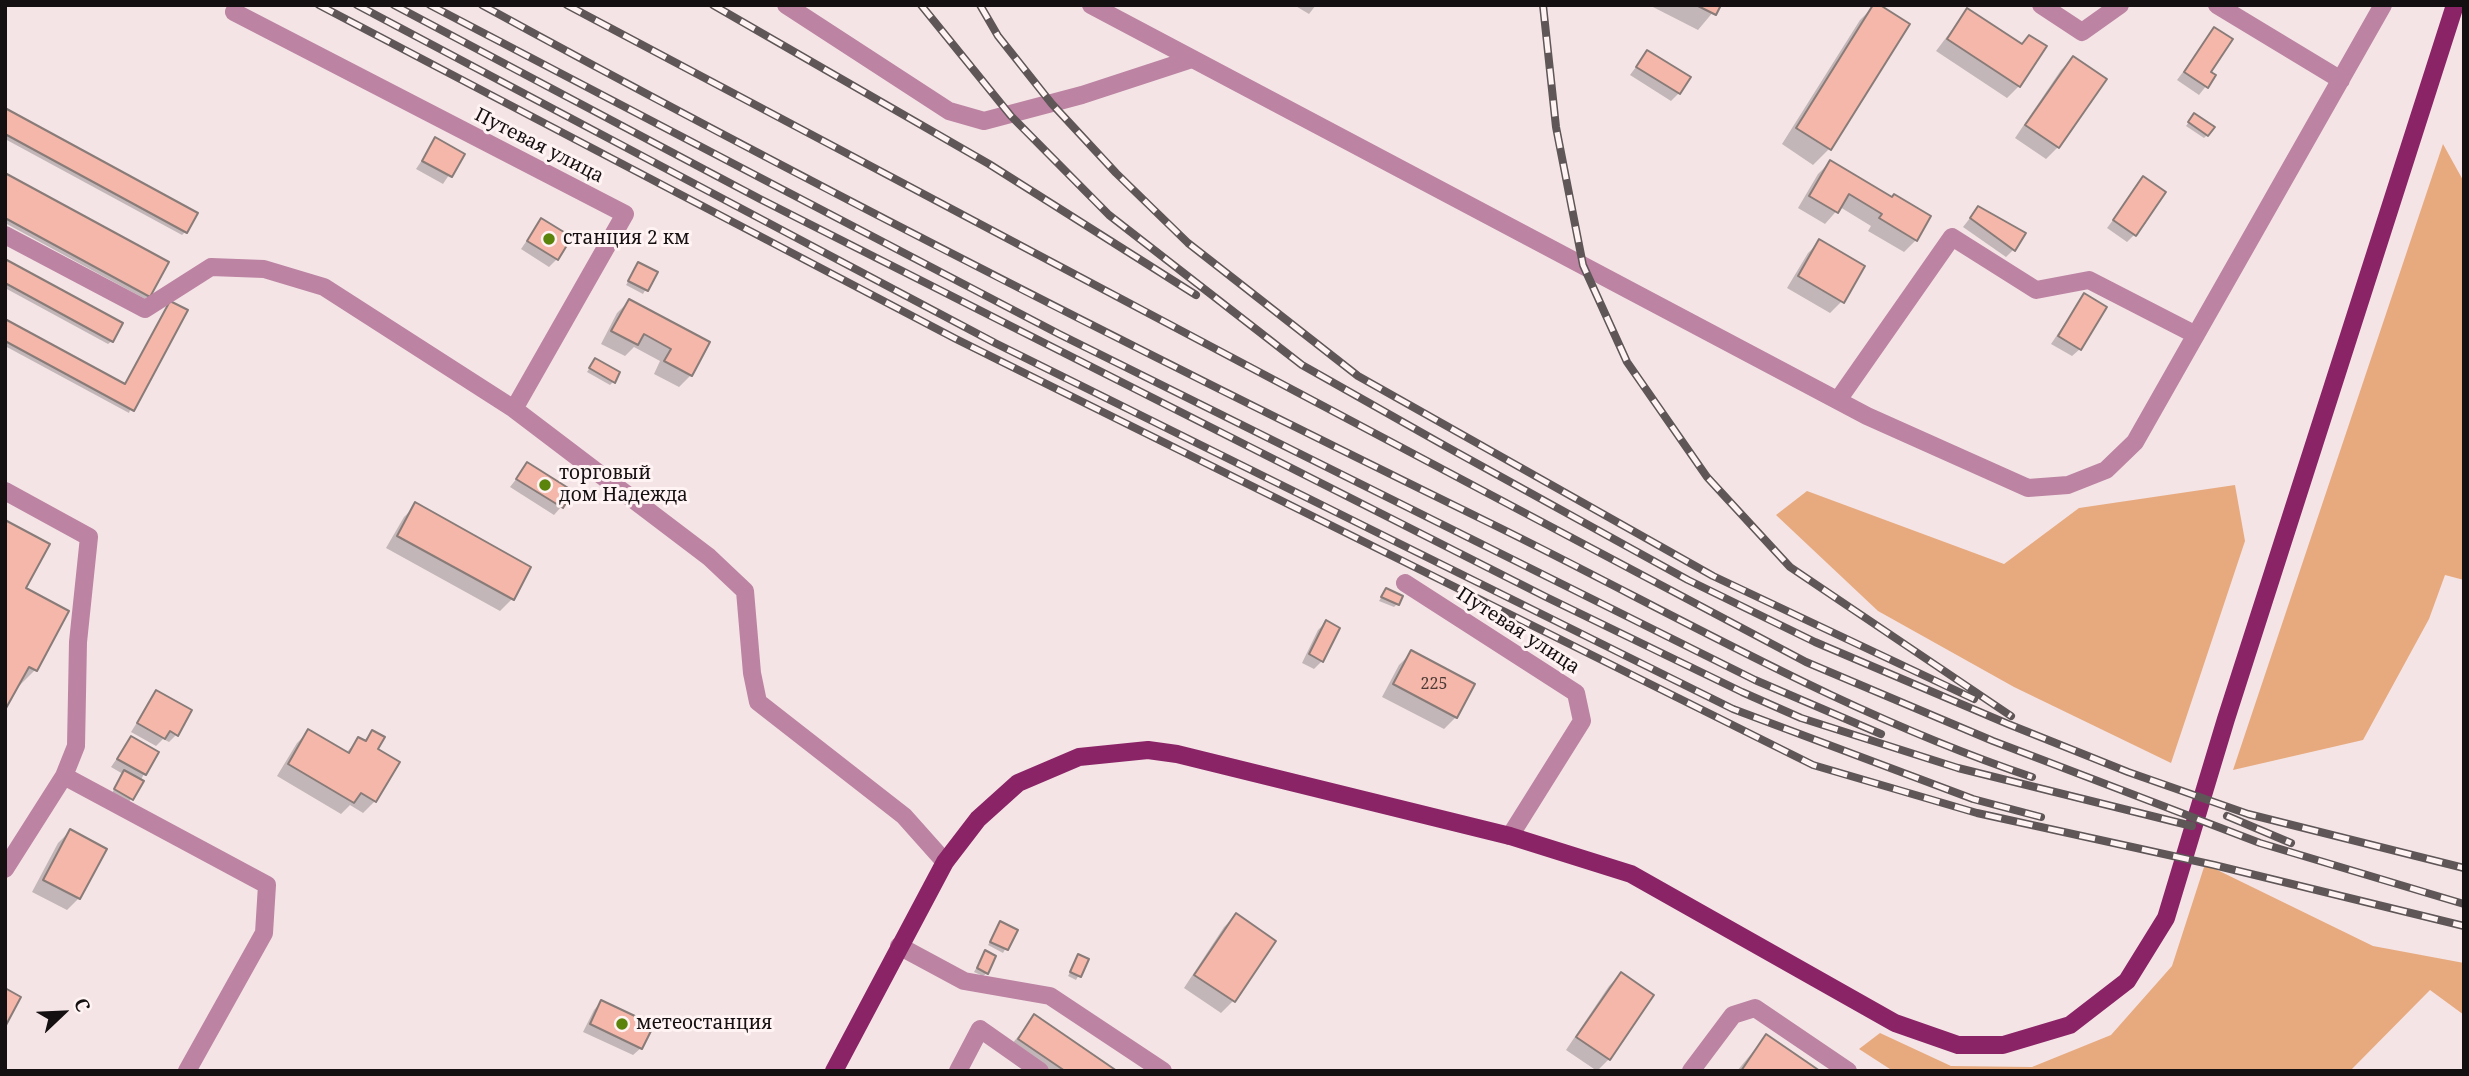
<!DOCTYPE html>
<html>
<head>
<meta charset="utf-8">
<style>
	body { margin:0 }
	#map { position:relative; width:2469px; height:1076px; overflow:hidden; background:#f4e4e6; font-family:"Noto Serif",serif }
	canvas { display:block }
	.frame { position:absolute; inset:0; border:7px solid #140f10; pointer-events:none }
	.north { position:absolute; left:28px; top:978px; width:70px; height:70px; -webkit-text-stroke:5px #fff3f4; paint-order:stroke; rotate:67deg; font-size:19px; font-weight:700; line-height:28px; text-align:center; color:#140f10 }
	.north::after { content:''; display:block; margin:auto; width:24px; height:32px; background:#140f10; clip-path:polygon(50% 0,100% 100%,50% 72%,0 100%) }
</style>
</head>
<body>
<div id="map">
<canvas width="2469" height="1076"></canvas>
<div class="frame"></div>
<div class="north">С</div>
</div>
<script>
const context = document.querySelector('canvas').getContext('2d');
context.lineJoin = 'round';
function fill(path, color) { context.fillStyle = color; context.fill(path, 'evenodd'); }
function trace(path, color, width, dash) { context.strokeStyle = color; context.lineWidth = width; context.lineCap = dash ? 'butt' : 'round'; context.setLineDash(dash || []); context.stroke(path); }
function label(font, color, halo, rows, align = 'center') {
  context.font = font + ' "Noto Serif",serif'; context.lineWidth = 6; context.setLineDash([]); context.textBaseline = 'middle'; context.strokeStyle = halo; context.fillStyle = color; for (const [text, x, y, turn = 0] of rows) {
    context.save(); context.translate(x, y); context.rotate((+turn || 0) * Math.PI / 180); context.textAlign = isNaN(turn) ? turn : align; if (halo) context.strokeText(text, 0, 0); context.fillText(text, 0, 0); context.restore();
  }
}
const green = new Path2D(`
	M2443 144 2464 182V580L2445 575 2429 619 2363 740 2233 770Z
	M2235 485 2245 541 2171 763 2014 687 1878 611 1776 515 1807 491 2004 564 2079 508Z
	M2205 864 2373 946 2464 963V1015L2430 990 2350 1071H1893L1859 1049 1880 1033 1951 1066 2032 1067 2111 1035 2172 966Z`);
const shadow = new Path2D(`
	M1294 5H1316L1309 14Z
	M1649 5H1719L1698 30Z
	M1875 5 1829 149 1813 165 1782 144 1860 20Z
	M1967 10 2019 86 2007 98 1936 51Z
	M2215 29 2208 72 2214 76 2199 95 2177 80Z
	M1647 52 1679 93 1671 101 1630 75Z
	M2073 58 2104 79 2058 147 2046 159 2015 138 2061 70Z
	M5 110 185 232 182 235 5 139Z
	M2191 119 2207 135 2204 138 2186 126Z
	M436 139 463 154 443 184 416 169Z
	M1830 162 1916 240 1904 252 1868 231 1871 226 1840 207 1825 224 1798 208 1818 174Z
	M5 175 148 296 145 299 5 223Z
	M2144 179 2134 235 2127 242 2107 228Z
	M1978 208 2013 250 2006 257 1963 227Z
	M541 220 557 259 549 267 521 249Z
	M1820 241 1842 301 1830 313 1787 288 1808 253Z
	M5 261 112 341 108 344 5 288Z
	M638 264 655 273 643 294 626 285Z
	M2084 295 2080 349 2072 356 2051 344Z
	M629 301 708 342 691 375 679 387 654 374 660 361 634 347 625 356 601 344 617 313Z
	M170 303 129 413 5 346V321L124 386Z
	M592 364 613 382 610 385 587 372Z
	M528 464 561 507 554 515 510 487Z
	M416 505 529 568 512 599 500 611 386 548 404 517Z
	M24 588 35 670 19 686 17 685Z
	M1386 590 1397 604 1394 607 1379 601Z
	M1326 622 1322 661 1314 669 1302 663 1318 630Z
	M1411 653 1456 717 1444 729 1382 697 1399 665Z
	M156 692 176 735 169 742 163 739 156 746 131 732Z
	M309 731 346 753 359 739 363 742 372 732 376 749 375 801 363 813 350 805 341 814 277 776 297 743Z
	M131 738 144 774 129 802 112 793 123 774 111 767Z
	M70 831 79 898 67 910 32 892 58 843Z
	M1236 915 1274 941 1233 1001 1221 1013 1184 988 1224 927Z
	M1000 923 1015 931 1003 953 988 945Z
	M985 953 987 973 983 976 974 972Z
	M1079 956 1087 960 1076 980 1068 976Z
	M1621 974 1609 1059 1597 1071 1566 1050 1609 986Z
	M601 1002 641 1048 633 1055 583 1032 594 1010Z
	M1034 1017 1114 1071H1025L1003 1055Z
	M1766 1036 1817 1071H1737Z`);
const building = new Path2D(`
	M1696 5H1721L1716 15Z
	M1873 5H1880L1910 24 1831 150 1796 128Z
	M1967 8 2022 44 2029 35 2047 46 2020 87 1947 39Z
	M2214 27 2233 39 2211 72 2216 75 2208 88 2184 72Z
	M1647 50 1691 77 1680 94 1636 67Z
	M2073 56 2107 79 2059 148 2025 125Z
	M5 108 198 213 187 233 5 134Z
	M2194 113 2215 127 2208 136 2188 122Z
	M435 137 465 154 452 177 422 161Z
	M1830 160 1892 197 1894 194 1931 216 1917 241 1879 218 1882 214 1849 194 1838 213 1809 196Z
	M5 173 169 262 150 297 5 218Z
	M2143 176 2166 192 2136 236 2113 220Z
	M1978 206 2026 233 2015 251 1970 218Z
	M541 218 572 237 558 260 527 241Z
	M1819 239 1865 266 1844 303 1798 276Z
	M5 259 123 323 113 342 5 283Z
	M638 262 658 272 648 291 628 281Z
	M2084 293 2107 307 2081 350 2058 336Z
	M629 299 710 342 692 376 664 361 671 349 644 334 638 345 611 331Z
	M170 301 188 310 134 411 5 341V319L125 384Z
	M595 358 620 372 615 383 589 368Z
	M527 462 573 491 563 508 516 479Z
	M415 502 531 567 514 600 397 536Z
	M5 520 50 544 26 588 69 611 37 671 29 667 5 710Z
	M1386 588 1403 596 1399 605 1381 597Z
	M1326 620 1340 628 1323 662 1309 654Z
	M1411 650 1475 684 1457 718 1393 684Z
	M156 690 192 710 178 736 170 731 165 739 137 723Z
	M308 729 349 753 358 737 366 741 372 730 385 737 378 749 400 762 376 802 361 793 354 803 288 764Z
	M131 736 159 752 146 775 117 759Z
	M124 770 144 781 133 800 114 789Z
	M70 829 107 849 80 899 43 880Z
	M1236 913 1276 941 1235 1002 1194 975Z
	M1000 921 1018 930 1008 950 990 942Z
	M985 950 996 956 988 974 977 968Z
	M1078 954 1089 959 1081 977 1070 972Z
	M1621 972 1654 995 1610 1060 1576 1037Z
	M5 988 21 997 5 1027Z
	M601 1000 654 1025 642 1049 590 1024Z
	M1034 1014 1117 1071H1065L1018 1039Z
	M1766 1034 1820 1071H1741Z`);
const minor = new Path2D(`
	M786 5 949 111 984 121 1082 95 1192 59
	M1091 5 1867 416 2028 488 2068 485 2106 470 2135 442 2383 5
	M2041 5 2082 32 2120 5
	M2217 5 2341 80
	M234 12 625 214 514 409
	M5 235 145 309 211 267 264 269 324 287 514 409 709 557 745 591 752 673 758 702 904 816 945 862
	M1838 400 1952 237 2036 290 2089 280 2196 335
	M5 491 89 537 78 642 76 746 64 776 267 885 264 933 187 1071
	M1405 583 1576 693 1582 721 1510 836
	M5 869 64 776
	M899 946 964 981 1050 996 1163 1071
	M958 1071 980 1029 1040 1071
	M1691 1071 1733 1015 1755 1008 1848 1071`);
const major = new Path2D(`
	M834 1071 945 862 978 819 1018 783 1079 757 1148 750 1177 754 1510 836 1631 874 1895 1023 1958 1045H2003L2070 1025 2127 981 2166 918 2226 719 2455 5`);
const rail = new Path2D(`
	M319 5 956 339 1813 765 1977 813 2214 865 2464 926
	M357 5 995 343 1733 709 1973 799 2041 817
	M394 5 760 199 1546 597 1742 692 1801 718 1958 768 2192 826
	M430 5 1059 334 1755 680 1881 734
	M482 5C815 187 1155 359 1496 526 1673 613 1844 714 2032 777
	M567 5 1806 662 1993 741 2260 843 2464 904
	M713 5 989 164 1196 295
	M921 5 1011 116 1109 215 1302 365 1447 447 1688 580 1815 642 2008 724 2128 772 2248 814 2464 868
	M980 5 998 36 1052 104 1116 173 1188 243 1358 376 1713 576 1974 699
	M1543 5 1556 127 1583 265 1627 362 1707 477 1790 567 2011 716
	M2227 816 2291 843`);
const markers = [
	[549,239,7,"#5b840c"],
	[545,485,7,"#5b840c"],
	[622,1024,7,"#5b840c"]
];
const numberNames = [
	["225",1434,684]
];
const streetNames = [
	["Путевая улица",539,146,27],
	["Путевая улица",1518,631,33]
];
const poiNames = [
	["станция 2 км",563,239],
	["торговый",559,474],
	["дом Надежда",559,496],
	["метеостанция",636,1024]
];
fill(green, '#e7aa7e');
fill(shadow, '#0003');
fill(building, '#f4b7aa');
trace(building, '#887b78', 2);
trace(minor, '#bc83a2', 18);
trace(major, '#8b2467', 18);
trace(rail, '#5f5658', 8);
trace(rail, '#fff3f4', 5, [16]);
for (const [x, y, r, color] of markers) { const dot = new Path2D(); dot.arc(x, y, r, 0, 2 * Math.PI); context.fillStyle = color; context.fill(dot); trace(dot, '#fff3f4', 2.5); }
label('16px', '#4c3936', null, numberNames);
label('19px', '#140f10', '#fff3f4', streetNames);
label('19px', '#140f10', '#fff3f4', poiNames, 'left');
</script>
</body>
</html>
